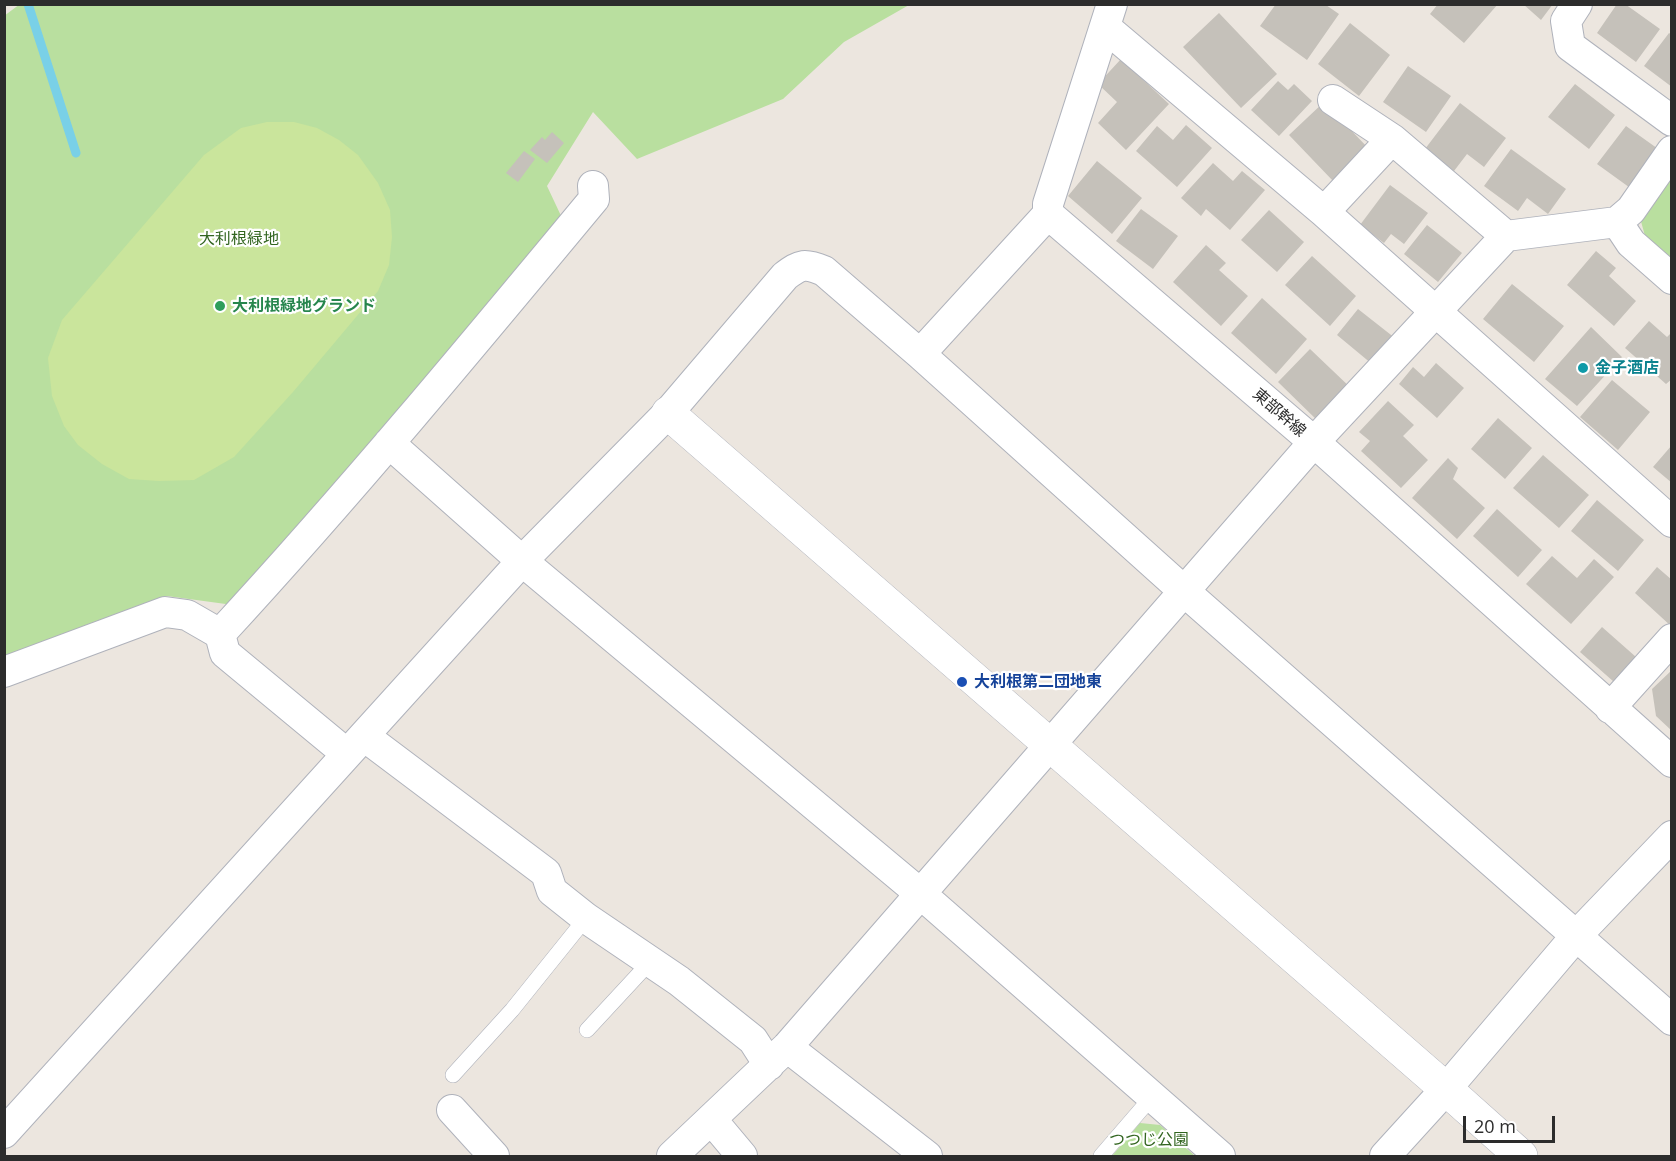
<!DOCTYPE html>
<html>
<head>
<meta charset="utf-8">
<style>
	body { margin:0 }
	#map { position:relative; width:1676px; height:1161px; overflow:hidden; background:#ece6df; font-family:"Open Sans",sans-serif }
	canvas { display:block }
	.frame { position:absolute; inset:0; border:6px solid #2c2c2c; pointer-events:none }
	.scale { position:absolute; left:1463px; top:1116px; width:92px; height:27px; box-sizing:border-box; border:3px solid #2c2c2c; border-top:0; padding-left:8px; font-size:18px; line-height:21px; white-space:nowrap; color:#2c2c2c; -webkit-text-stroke:4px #fff; paint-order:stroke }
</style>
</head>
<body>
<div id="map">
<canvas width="1676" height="1161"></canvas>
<div class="frame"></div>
<div class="scale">20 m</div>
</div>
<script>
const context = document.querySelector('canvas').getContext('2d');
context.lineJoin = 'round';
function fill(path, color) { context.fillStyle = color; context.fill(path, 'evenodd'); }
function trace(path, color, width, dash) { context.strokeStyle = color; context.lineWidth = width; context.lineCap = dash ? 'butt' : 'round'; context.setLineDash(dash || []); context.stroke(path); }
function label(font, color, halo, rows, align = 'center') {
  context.font = font + ' "Open Sans","Noto Sans JP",sans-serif'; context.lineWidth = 4.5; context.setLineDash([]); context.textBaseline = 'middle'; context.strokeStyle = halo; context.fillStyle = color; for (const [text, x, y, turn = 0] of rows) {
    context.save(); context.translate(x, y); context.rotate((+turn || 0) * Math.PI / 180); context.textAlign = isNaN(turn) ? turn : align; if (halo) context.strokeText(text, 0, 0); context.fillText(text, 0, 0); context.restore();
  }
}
const green = new Path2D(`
	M20 4 909 5 844 42 783 99 637 159 593 112 547 186 563 220 233 605 167 596 5 659 4 16Z
	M1671 173V260L1645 236 1639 214Z
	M1140 1123 1160 1125 1195 1156H1112Z`);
const pitch = new Path2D(`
	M267 122H294L317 128 339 140 358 155 378 183 390 210 392 237 389 265 378 291 293 392 234 457 194 480 159 481 129 479 102 464 78 445 64 426 52 396 48 358 62 320 204 155 241 128Z`);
const stream = new Path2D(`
	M28 4 76 153`);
const building = new Path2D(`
	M1276 4 1326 5 1339 14 1307 60 1260 26Z
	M1438 4H1498L1464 43 1430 14Z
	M1523 4H1553L1541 20Z
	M1617 4H1625L1660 29 1636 62 1597 33Z
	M1219 13 1277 74 1241 108 1183 47Z
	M1350 23 1390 55 1359 96 1318 64Z
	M1669 33 1672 35V87L1644 66Z
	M1121 59 1169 104 1126 150 1098 123 1117 102 1098 84Z
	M1408 66 1451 96 1426 132 1383 102Z
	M1278 81 1288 90 1294 84 1312 101 1279 136 1251 110Z
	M1575 84 1615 115 1589 149 1548 117Z
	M1324 102 1369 149 1334 182 1289 135Z
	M1460 103 1506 138 1484 167 1467 154 1454 171 1425 149Z
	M1186 125 1212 148 1177 187 1136 151 1157 126 1173 140Z
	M1626 126 1661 151 1633 190 1597 164Z
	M552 132 564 143 547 163 530 150 542 137 545 140Z
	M1511 149 1566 189 1548 214 1527 198 1518 211 1484 186Z
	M524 151 535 159 518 182 506 173Z
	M1097 161 1142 198 1112 234 1068 196Z
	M1213 163 1233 181 1242 171 1265 190 1230 230 1206 209 1201 216 1181 198Z
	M1390 185 1428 213 1404 244 1391 234 1384 243 1360 225Z
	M1141 209 1178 236 1153 269 1116 241Z
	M1269 210 1304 242 1277 272 1241 240Z
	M1427 225 1462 253 1438 282 1404 254Z
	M1206 245 1226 263 1219 270 1248 296 1221 326 1173 282Z
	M1596 251 1616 268 1609 276 1636 301 1614 326 1567 285Z
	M1312 256 1356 296 1330 326 1285 285Z
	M1512 284 1564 326 1534 362 1483 319Z
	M1262 298 1307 339 1276 374 1231 333Z
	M1358 309 1400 342 1378 369 1337 335Z
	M1649 321 1667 337 1672 332V379L1666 384 1625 348Z
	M1591 327 1622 357 1577 406 1545 379Z
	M1310 349 1353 390 1321 424 1278 382Z
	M1436 363 1464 388 1437 418 1399 384 1413 367 1424 377Z
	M1612 380 1650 412 1618 450 1580 417Z
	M1388 401 1414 425 1403 436 1428 460 1401 488 1361 451 1370 441 1359 432Z
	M1498 418 1532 448 1505 479 1471 449Z
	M1672 445V483L1653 467Z
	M1543 455 1589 495 1559 528 1513 488Z
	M1448 458 1458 468 1453 479 1485 508 1457 539 1412 498Z
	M1597 500 1644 540 1618 571 1571 531Z
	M1497 509 1542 550 1518 577 1473 536Z
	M1552 556 1577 578 1594 559 1614 577 1571 624 1526 584Z
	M1657 567 1672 580V627L1635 593Z
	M1602 627 1636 657 1614 682 1580 652Z
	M1672 670V731L1656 716 1652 689Z`);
const service = new Path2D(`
	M587 1030 650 962
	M453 1075 512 1010 586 918
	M1101 1156 1151 1098`);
const minor = new Path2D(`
	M1577 4 1566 21 1570 46 1672 121
	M1105 27 1324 212 1672 522
	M1333 100 1392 139 1506 236
	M1324 212 1392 139
	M1048 214 1314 442 1672 762
	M1048 214V204L1112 4
	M1617 222 1631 243 1672 279
	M920 354 1048 214
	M389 443 522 561 922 895 1220 1156
	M220 634C350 493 472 346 594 199L593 186
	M4 672 165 612 187 615 220 634 225 653 347 754
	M1610 708 1672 639
	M364 736 546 873 552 891 586 918 679 981 753 1040 769 1065
	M787 1047 927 1156
	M452 1110 494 1156
	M711 1119 742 1156
	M4 1133 522 561 668 413 785 276C801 264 805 263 824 271L920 354 1185 592 1672 1020
	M672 1156 787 1047 1314 442 1506 236 1617 222 1631 210 1672 151
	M1385 1156 1446 1089 1576 936 1672 836`);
const tertiary = new Path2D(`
	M668 413 1446 1089 1521 1156`);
const markers = [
	[220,306,6,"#2e9e5b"],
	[1583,368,6,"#0f9aa8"],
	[962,682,6,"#1a4fb4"]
];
const parkNames = [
	["大利根緑地",239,239],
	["つつじ公園",1149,1140]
];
const leisureNames = [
	["大利根緑地グランド",232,306]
];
const cultureNames = [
	["金子酒店",1595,368]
];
const streetNames = [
	["東部幹線",1279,413,41]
];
const transitNames = [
	["大利根第二団地東",974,682]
];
fill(green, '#b9df9f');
fill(pitch, '#cae59c');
trace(stream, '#79d0e7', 9);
fill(building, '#c5c1ba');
trace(service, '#afb2bb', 16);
trace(minor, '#afb2bb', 32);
trace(tertiary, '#afb2bb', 34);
trace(service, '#fff', 15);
trace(minor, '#fff', 30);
trace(tertiary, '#fff', 33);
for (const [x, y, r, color] of markers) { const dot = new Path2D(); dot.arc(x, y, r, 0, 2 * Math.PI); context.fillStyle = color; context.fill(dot); trace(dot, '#fff', 2); }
label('16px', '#326520', '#fff', parkNames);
label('bold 16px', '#27864d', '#fff', leisureNames, 'left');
label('bold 16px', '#0d838f', '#fff', cultureNames, 'left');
label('16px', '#2c2c2c', '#fff', streetNames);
label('bold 16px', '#164399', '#fff', transitNames, 'left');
</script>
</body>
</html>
